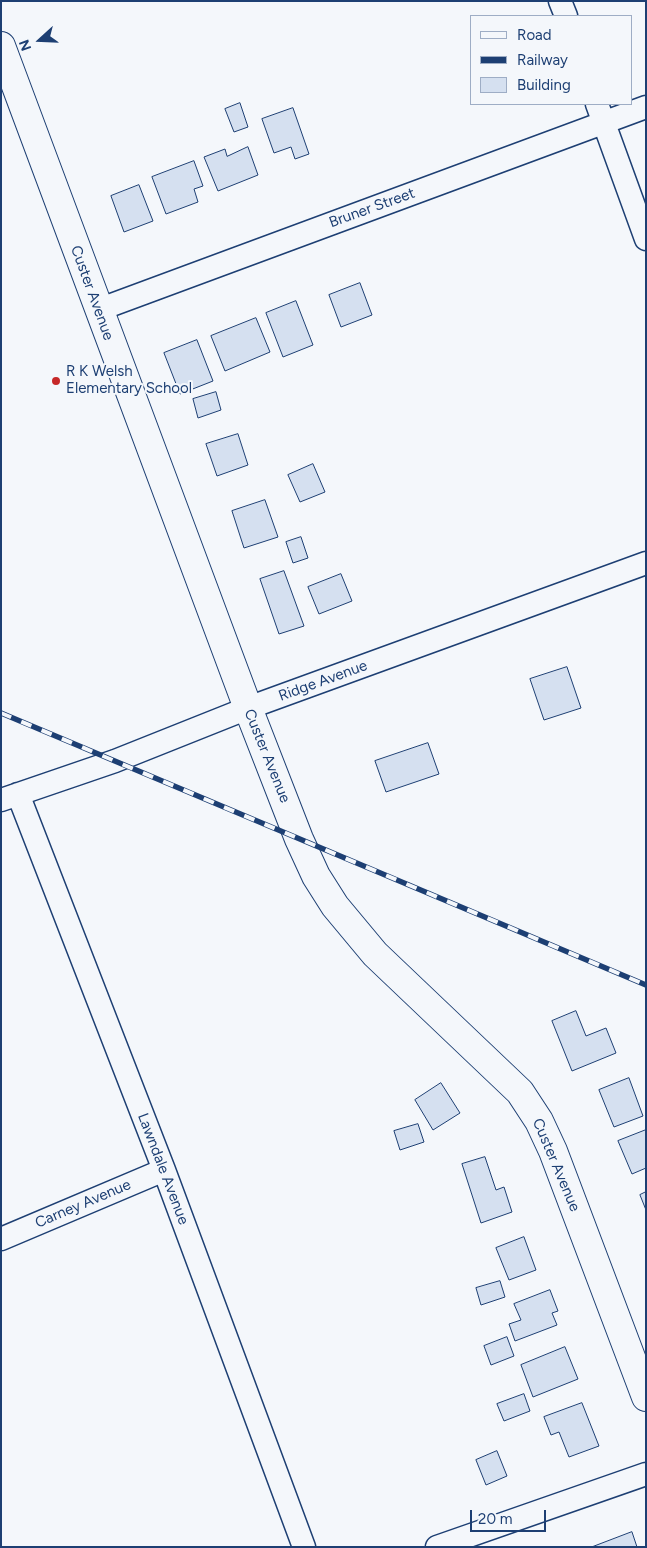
<!DOCTYPE html>
<html>
<head>
<meta charset="utf-8">
<style>
	body { margin:0 }
	#map { position:relative; width:647px; height:1548px; overflow:hidden; background:#f4f7fb; font-family:Figtree,sans-serif }
	canvas { display:block }
	.frame { position:absolute; inset:0; border:2px solid #1d3f73; pointer-events:none }
	.legend { position:absolute; left:470px; top:15px; width:162px; height:90px; box-sizing:border-box; background:#f4f7fb; border:1px solid #9eadc5; margin:0; padding:6px 9px; list-style:none; font-size:15px; color:#1d3f73 }
	.legend li { display:flex; align-items:center; gap:10px; height:25px }
	.legend b { width:25px; border:1px solid #9eadc5 }
	.north { position:absolute; left:15px; top:15px; width:50px; height:50px; -webkit-text-stroke:4px #f4f7fb; paint-order:stroke; rotate:250deg; font-size:14px; font-weight:700; line-height:20px; text-align:center; color:#1d3f73 }
	.north::after { content:''; display:block; margin:auto; width:18px; height:22px; background:#1d3f73; clip-path:polygon(50% 0,100% 100%,50% 72%,0 100%) }
	.scale { position:absolute; left:470px; top:1510px; width:76px; height:22px; box-sizing:border-box; border:2px solid #1d3f73; border-top:0; padding-left:6px; font-size:15px; line-height:18px; white-space:nowrap; color:#1d3f73; -webkit-text-stroke:4px #f4f7fb; paint-order:stroke }
</style>
</head>
<body>
<div id="map">
<canvas width="647" height="1548"></canvas>
<div class="frame"></div>
<ul class="legend">
<li><b style="height:6px;background:#f4f7fb"></b>Road</li>
<li><b style="height:6px;background:#1d3f73"></b>Railway</li>
<li><b style="height:14px;background:#d5e0f0"></b>Building</li>
</ul>
<div class="north">N</div>
<div class="scale">20 m</div>
</div>
<script>
const context = document.querySelector('canvas').getContext('2d');
context.lineJoin = 'round';
function fill(path, color) { context.fillStyle = color; context.fill(path, 'evenodd'); }
function trace(path, color, width, dash) { context.strokeStyle = color; context.lineWidth = width; context.lineCap = dash ? 'butt' : 'round'; context.setLineDash(dash || []); context.stroke(path); }
function label(font, color, halo, rows, align = 'center') {
  context.font = font + ' Figtree,sans-serif'; context.lineWidth = 4; context.setLineDash([]); context.textBaseline = 'middle'; context.strokeStyle = halo; context.fillStyle = color; for (const [text, x, y, turn = 0] of rows) {
    context.save(); context.translate(x, y); context.rotate((+turn || 0) * Math.PI / 180); context.textAlign = isNaN(turn) ? turn : align; if (halo) context.strokeText(text, 0, 0); context.fillText(text, 0, 0); context.restore();
  }
}
const building = new Path2D(`
	M240 103 248 127 234 132 225 109Z
	M293 108 309 154 295 159 291 147 274 153 262 119Z
	M248 147 258 175 218 191 204 157 225 149 227 156Z
	M194 161 203 186 194 189 198 202 166 214 152 177Z
	M139 185 153 221 124 232 111 196Z
	M360 283 372 315 341 327 329 295Z
	M296 301 313 345 283 357 266 313Z
	M256 318 270 352 225 371 211 336Z
	M197 340 213 381 180 394 164 353Z
	M216 392 221 410 198 418 193 399Z
	M238 434 248 465 217 476 206 444Z
	M313 464 325 492 300 502 288 475Z
	M265 500 278 537 244 548 232 511Z
	M301 537 308 558 293 563 286 542Z
	M284 571 304 626 279 634 260 579Z
	M341 574 352 601 319 614 308 587Z
	M567 667 581 708 544 720 530 679Z
	M428 743 439 774 386 792 375 761Z
	M576 1011 586 1036 606 1028 616 1053 572 1071 552 1021Z
	M629 1078 643 1116 614 1127 599 1090Z
	M441 1083 460 1113 433 1130 415 1100Z
	M418 1124 424 1142 400 1150 394 1131Z
	M646 1130V1168L632 1174 618 1141Z
	M485 1157 496 1190 504 1187 512 1212 481 1223 462 1164Z
	M646 1192V1210L640 1195Z
	M524 1237 536 1270 509 1280 496 1248Z
	M500 1281 505 1297 481 1305 476 1288Z
	M550 1290 558 1311 552 1313 557 1325 515 1341 509 1324 521 1320 514 1304Z
	M507 1337 514 1356 491 1365 484 1346Z
	M565 1347 578 1379 533 1397 521 1365Z
	M524 1394 530 1411 504 1421 497 1404Z
	M582 1403 599 1446 569 1457 559 1432 551 1435 544 1417Z
	M497 1451 507 1476 486 1485 476 1460Z
	M632 1532 637 1547H592Z`);
const minor = new Path2D(`
	M560 1 566 16
	M597 104 646 239
	M98 310 646 107
	M18 794 164 1170 304 1547
	M1 800 115 761 248 708 646 563
	M1 1239 164 1170
	M437 1547 646 1474`);
const tertiary = new Path2D(`
	M1 46 248 708 299 839 316 876 335 906 375 954 520 1092 539 1121 553 1151 646 1397`);
const rail = new Path2D(`
	M1 713 646 985`);
const markers = [
	[56,381,5,"#c62828"]
];
const streetNames = [
	["Bruner Street",372,208,-20],
	["Custer Avenue",92,293,70],
	["Ridge Avenue",323,681,-20],
	["Custer Avenue",267,756,68],
	["Custer Avenue",556,1165,67],
	["Lawndale Avenue",163,1169,69],
	["Carney Avenue",83,1204,-23]
];
const poiNames = [
	["R K Welsh",66,372],
	["Elementary School",66,389]
];
fill(building, '#d5e0f0');
trace(building, '#1d3f73', 1);
trace(minor, '#1d3f73', 25);
trace(tertiary, '#1d3f73', 30);
trace(minor, '#f4f7fb', 22);
trace(tertiary, '#f4f7fb', 28);
trace(rail, '#1d3f73', 5.5);
trace(rail, '#f4f7fb', 4, [11]);
for (const [x, y, r, color] of markers) { const dot = new Path2D(); dot.arc(x, y, r, 0, 2 * Math.PI); context.fillStyle = color; context.fill(dot); trace(dot, '#f4f7fb', 2); }
label('15px', '#1d3f73', '#f4f7fb', streetNames);
label('15px', '#1d3f73', '#f4f7fb', poiNames, 'left');
</script>
</body>
</html>
